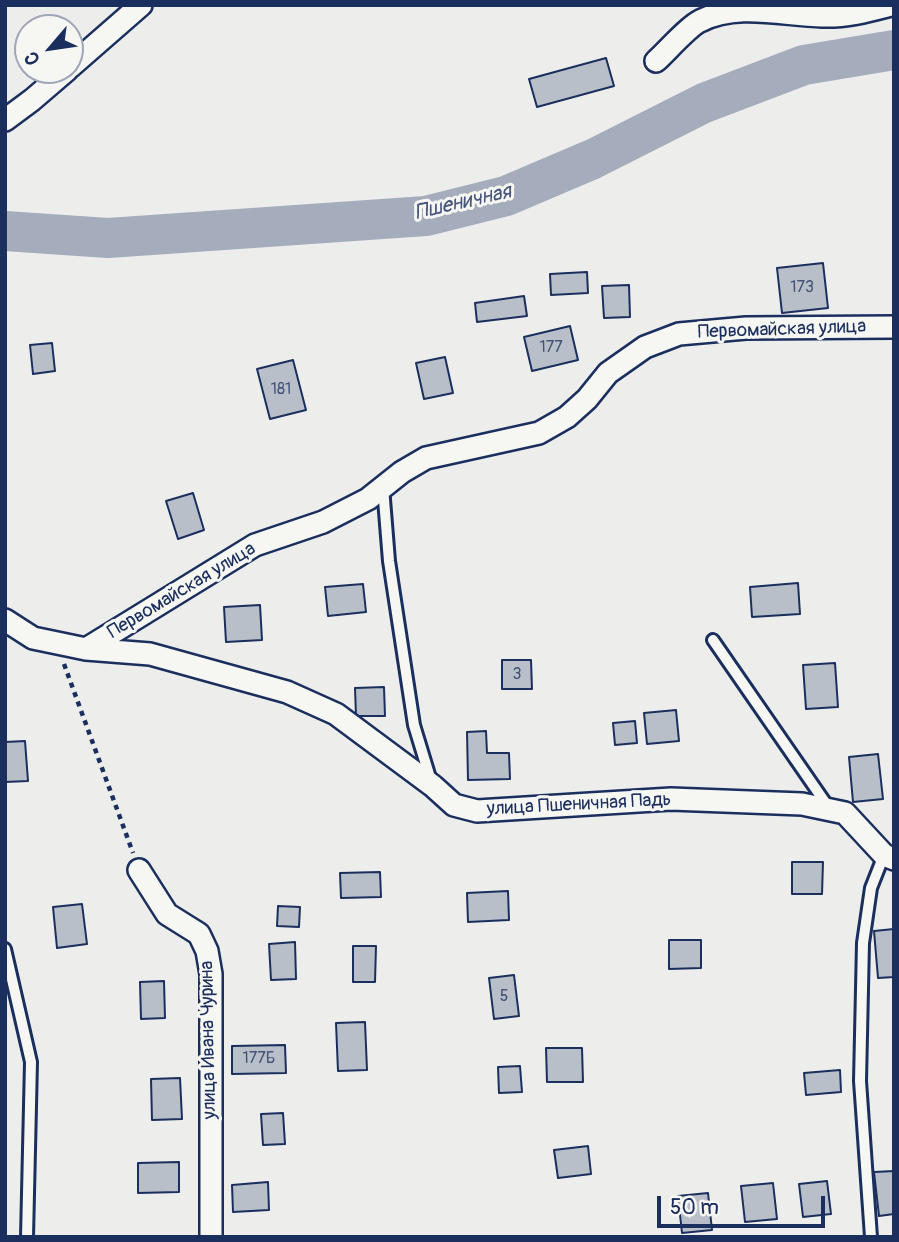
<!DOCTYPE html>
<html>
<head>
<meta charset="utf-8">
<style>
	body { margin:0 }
	#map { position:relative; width:899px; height:1242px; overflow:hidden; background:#edeeec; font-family:Pangolin,sans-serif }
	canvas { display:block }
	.frame { position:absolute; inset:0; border:7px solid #1b2f5e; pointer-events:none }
	.north { position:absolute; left:14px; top:14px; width:70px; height:70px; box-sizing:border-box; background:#f6f6f2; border:2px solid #9ea6b7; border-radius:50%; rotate:241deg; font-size:19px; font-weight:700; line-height:28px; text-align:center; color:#1b2f5e }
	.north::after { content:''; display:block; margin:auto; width:24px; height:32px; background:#1b2f5e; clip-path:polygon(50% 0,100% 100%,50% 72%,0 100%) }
	.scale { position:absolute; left:657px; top:1196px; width:168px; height:32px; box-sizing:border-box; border:4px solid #1b2f5e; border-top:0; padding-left:9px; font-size:21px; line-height:24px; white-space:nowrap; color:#1b2f5e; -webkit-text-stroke:5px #f6f6f2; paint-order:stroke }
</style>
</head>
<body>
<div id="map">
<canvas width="899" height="1242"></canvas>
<div class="frame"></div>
<div class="north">С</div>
<div class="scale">50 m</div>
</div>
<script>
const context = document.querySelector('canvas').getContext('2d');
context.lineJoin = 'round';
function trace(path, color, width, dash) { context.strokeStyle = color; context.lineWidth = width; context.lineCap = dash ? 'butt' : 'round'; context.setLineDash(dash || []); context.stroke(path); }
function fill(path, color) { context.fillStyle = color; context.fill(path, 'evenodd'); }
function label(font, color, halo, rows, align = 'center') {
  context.font = font + ' Pangolin,sans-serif'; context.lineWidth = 6; context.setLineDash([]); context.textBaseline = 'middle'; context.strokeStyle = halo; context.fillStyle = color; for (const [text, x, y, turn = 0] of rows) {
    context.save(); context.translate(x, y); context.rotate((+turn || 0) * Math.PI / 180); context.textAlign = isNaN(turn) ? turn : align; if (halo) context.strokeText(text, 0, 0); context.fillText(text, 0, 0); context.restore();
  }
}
const river = new Path2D(`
	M5 231 108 238 426 216 506 196 593 159 704 103 804 65 894 50`);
const building = new Path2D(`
	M28 39V66L19 43Z
	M606 58 614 86 537 107 529 79Z
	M30 70H47L32 76Z
	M823 263 828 308 782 313 777 268Z
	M587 272 588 293 551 295 550 274Z
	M629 285 630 317 604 318 602 286Z
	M524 296 527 316 477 322 475 303Z
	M570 326 578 360 532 371 524 337Z
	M52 343 55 371 33 374 30 345Z
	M445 357 453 393 424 399 416 363Z
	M293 360 306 410 270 419 257 369Z
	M193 493 204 530 178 539 166 501Z
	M798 583 800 614 752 617 750 587Z
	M363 584 366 612 328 616 325 587Z
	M260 605 262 640 226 642 224 607Z
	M502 660H531L532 689H502Z
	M835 663 838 707 806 709 803 665Z
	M384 687 385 716H356L355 688Z
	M676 710 679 741 647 744 644 713Z
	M635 721 637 743 615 745 613 723Z
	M486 731 487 753H509L510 779 468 780 467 732Z
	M25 741 28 781 5 782V742Z
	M878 754 883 799 853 802 849 757Z
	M792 862H823L822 894H792Z
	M380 872 381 897 341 898 340 873Z
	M508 891 509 920 468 922 467 893Z
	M82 904 87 944 57 948 53 907Z
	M278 906 300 907 299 927 277 926Z
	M894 929V977L878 978 874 931Z
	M669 940H701V968L669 969Z
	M295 942 296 979 271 980 269 944Z
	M353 946H376L375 982H353Z
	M514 975 519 1016 494 1019 489 978Z
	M164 981 165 1018 141 1019 140 982Z
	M365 1022 367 1070 338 1071 336 1023Z
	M285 1045 286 1073 232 1074V1046Z
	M546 1048H582L583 1082H547Z
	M520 1066 522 1092 499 1093 498 1067Z
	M840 1070 841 1092 806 1095 804 1073Z
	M180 1078 182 1119 152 1120 151 1079Z
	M283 1113 285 1144 263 1145 261 1114Z
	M588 1146 591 1174 558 1178 554 1150Z
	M179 1162V1192L138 1193V1163Z
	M894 1171V1214L879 1216 874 1172Z
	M827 1181 831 1214 803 1217 799 1184Z
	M268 1182 269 1210 233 1212 232 1185Z
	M773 1183 777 1219 745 1222 741 1186Z
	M708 1193 712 1230 682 1233 678 1196Z`);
const path = new Path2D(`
	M64 664 133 853`);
const lane = new Path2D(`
	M383 487 389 561 414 725 431 781
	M713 640 829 808
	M5 949 31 1062 27 1237
	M871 1237 860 1081 863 943 871 888 884 855`);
const street = new Path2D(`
	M656 61C667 51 689 26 700 21 738 2 782 15 822 16 846 17 868 11 891 5
	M70 67 141 5
	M5 120 32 100 67 70
	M5 620 33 638 86 649 150 654 287 692 336 714 433 786 454 805 477 811 671 799 802 804 845 813 884 855 894 859
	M86 649 255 545 323 522 368 499 402 472 426 458 539 433 567 417 587 399 608 373 645 347 679 334 746 328 894 327
	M139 870 167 914 199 934 207 951 211 974V1237`);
const numberNames = [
	["173",802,288],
	["177",551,348],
	["181",281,390],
	["3",517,675],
	["5",504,997],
	["177Б",259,1059]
];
const streetNames = [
	["Первомайская улица",782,330,-2],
	["Первомайская улица",182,591,-31],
	["улица Пшеничная Падь",579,805,-3],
	["улица Ивана Чурина",209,1040,-91]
];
const waterNames = [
	["Пшеничная",463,203,-13]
];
trace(river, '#a5acbc', 40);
fill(building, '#b9bfc8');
trace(building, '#1b2f5e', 2);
trace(lane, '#1b2f5e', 16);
trace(street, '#1b2f5e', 26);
trace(path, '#1b2f5e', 4.5, [5, 5]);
trace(lane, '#f6f6f2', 10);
trace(street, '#f6f6f2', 21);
label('16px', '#425378', null, numberNames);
label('19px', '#1b2f5e', '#f6f6f2', streetNames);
label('italic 21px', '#44547a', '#f6f6f2', waterNames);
</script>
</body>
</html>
